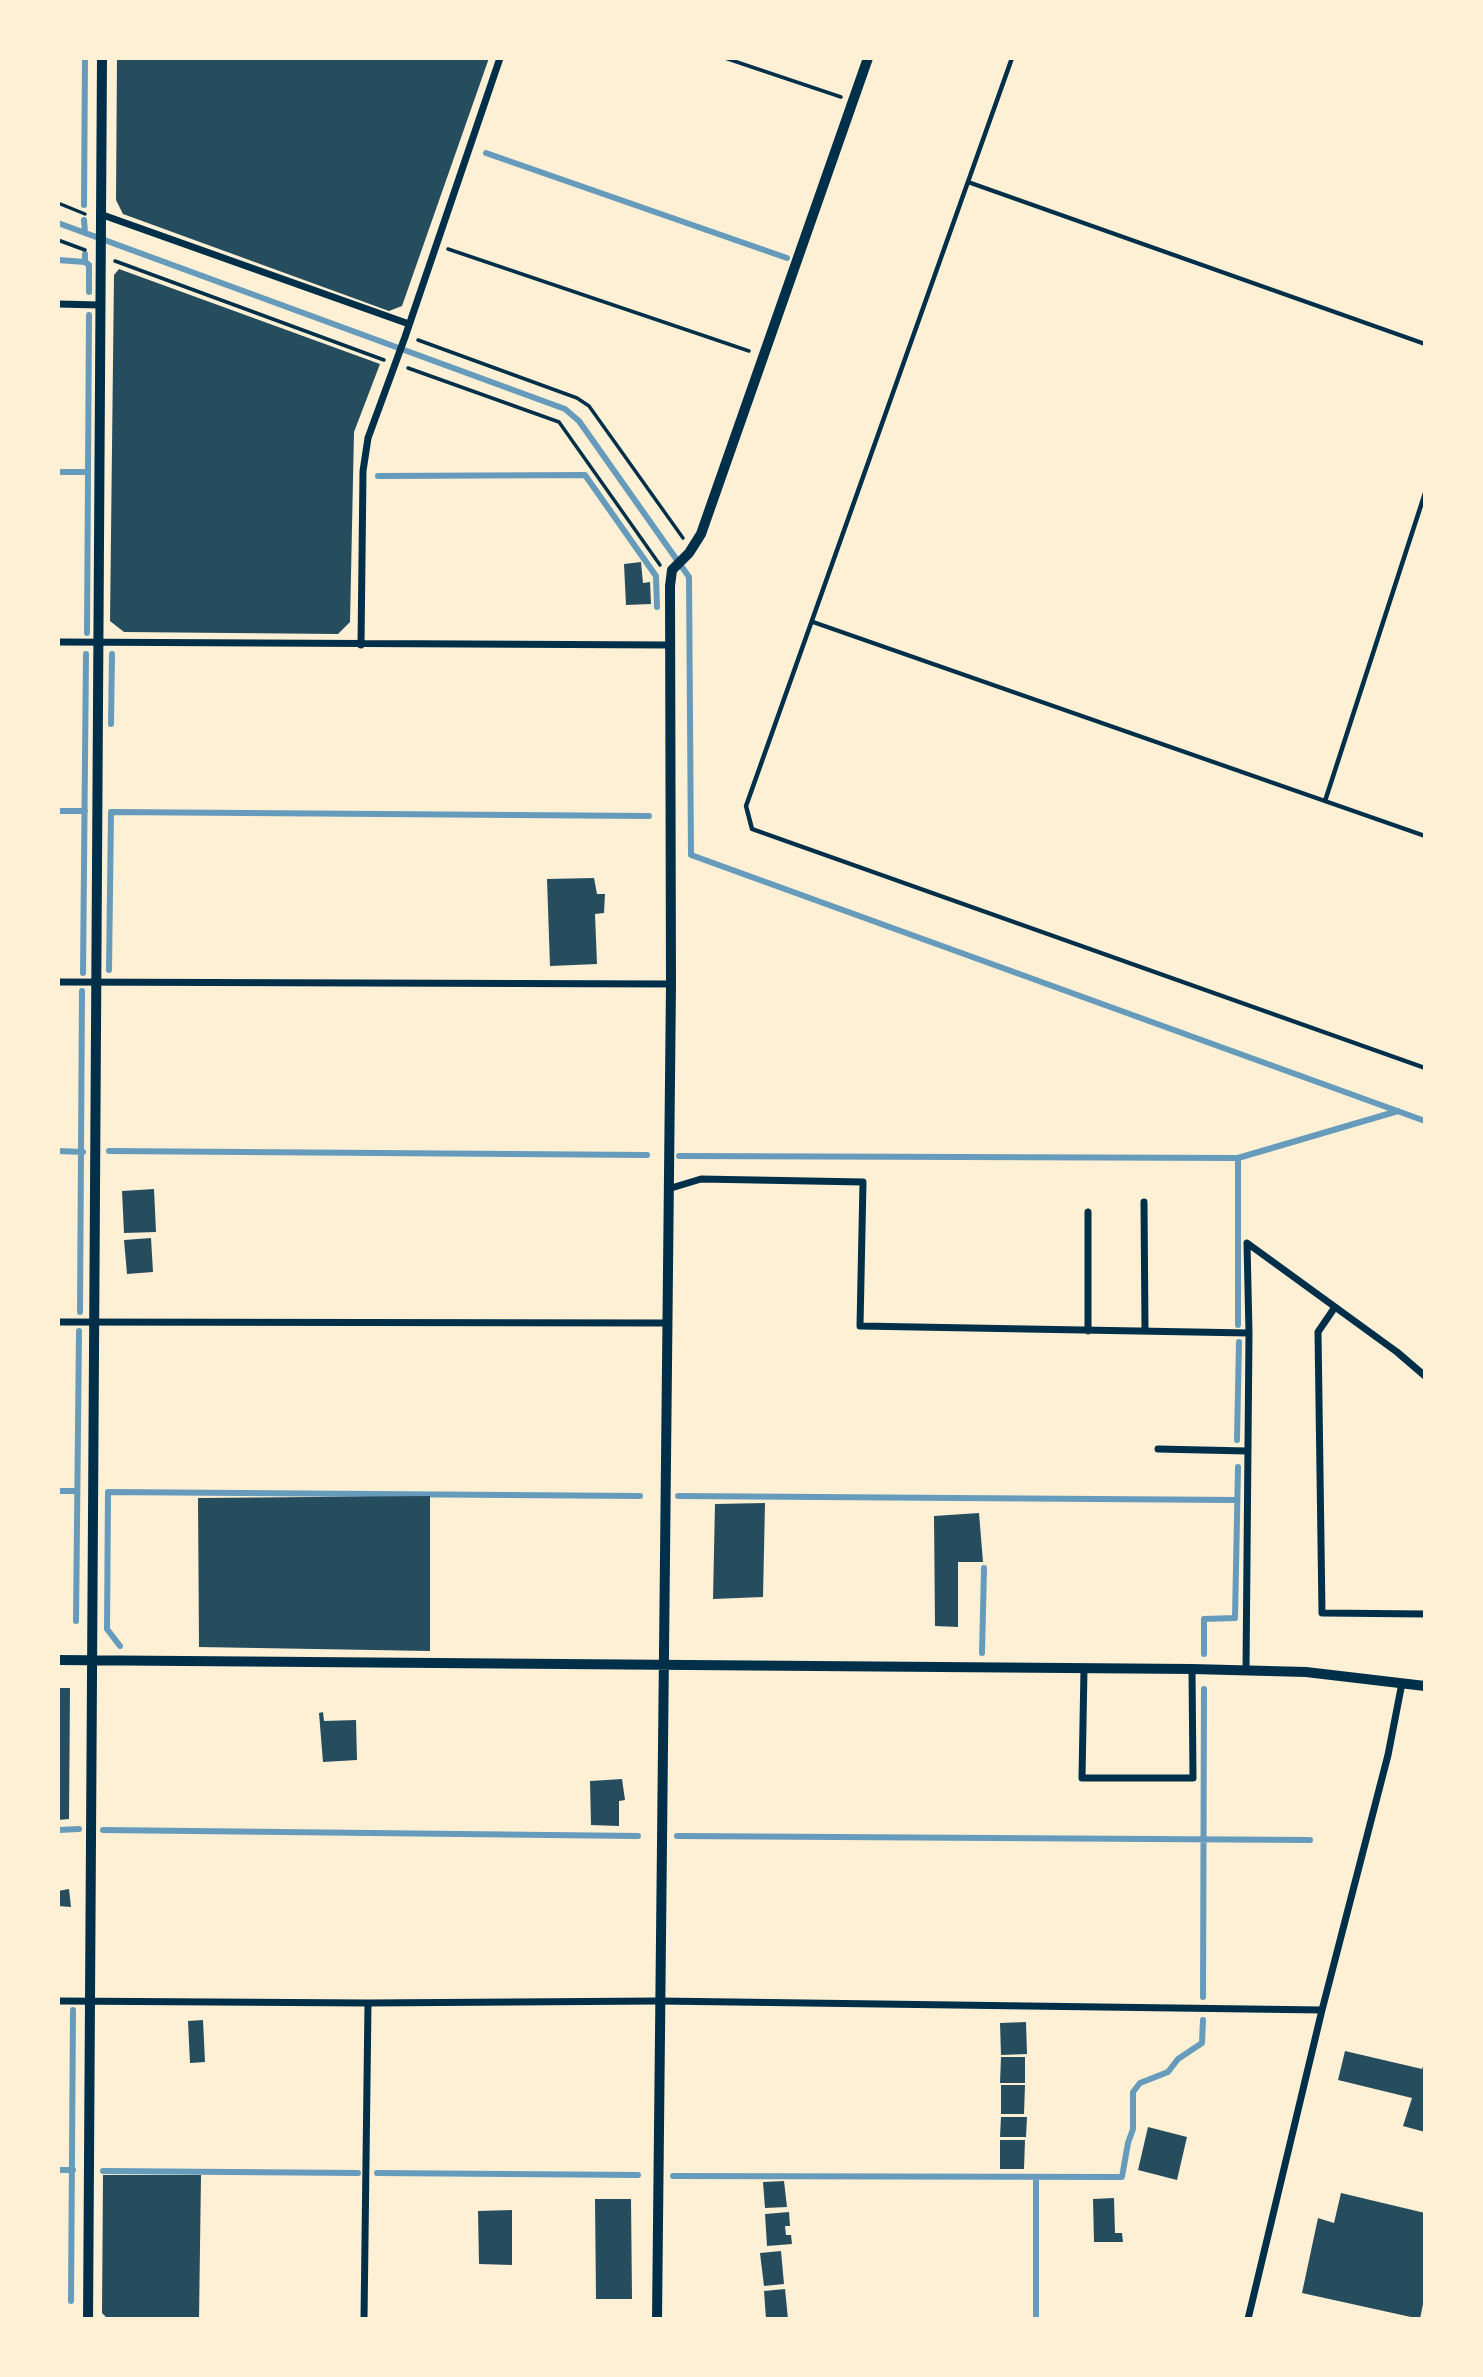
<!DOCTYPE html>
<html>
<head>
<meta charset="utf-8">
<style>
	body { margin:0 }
	#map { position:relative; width:1483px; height:2377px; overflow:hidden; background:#fdf0d5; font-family:"Fira Sans Condensed",sans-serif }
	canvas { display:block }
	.frame { position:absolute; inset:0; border:60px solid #fdf0d5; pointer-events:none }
</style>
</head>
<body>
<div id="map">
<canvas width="1483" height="2377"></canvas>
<div class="frame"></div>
</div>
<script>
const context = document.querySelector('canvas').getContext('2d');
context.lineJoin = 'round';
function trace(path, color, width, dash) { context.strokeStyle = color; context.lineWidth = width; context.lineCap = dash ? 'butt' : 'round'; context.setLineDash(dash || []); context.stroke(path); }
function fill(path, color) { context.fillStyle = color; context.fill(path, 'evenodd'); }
const stream = new Path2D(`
	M486 153 787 258
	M84 205 85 58
	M84 220 85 233
	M58 223 565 409 579 421 689 577 691 855 1425 1121
	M58 260 85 262V254
	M85 262 89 265V292
	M58 472H88
	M378 476 585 475 656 576 657 607
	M87 633 89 315
	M111 724 112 654
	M58 811H85
	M109 970 111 812 649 816
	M83 973 86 654
	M58 1151 83 1152
	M109 1151 647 1155
	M679 1156 1238 1158 1398 1111
	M80 1312 82 991
	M1238 1325V1158
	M1237 1440 1239 1342
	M58 1491H77
	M678 1496 1236 1500
	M76 1621 79 1331
	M120 1646 107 1629 108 1492 640 1496
	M982 1653 984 1568
	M1204 1654V1619L1235 1618 1238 1467
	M58 1830 79 1829
	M103 1830 638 1836
	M677 1836 1310 1840
	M1203 1997 1204 1689
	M58 2170H73
	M103 2171 358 2173
	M377 2173 638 2175
	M673 2176 1122 2177 1128 2143 1133 2129V2092L1140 2083 1168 2072 1178 2059 1202 2043 1203 2020
	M1036 2178V2319
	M71 2301 73 2010`);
const building = new Path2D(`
	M117 58H489L402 306 389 311 123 214 116 200Z
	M119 269 380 364 354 432 350 622 338 634 124 632 110 621 114 275Z
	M641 562 643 583 650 582 651 604 626 605 624 564Z
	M594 878 597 894H605L604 913 595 914 597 964 550 966 547 879Z
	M154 1189 156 1232 124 1233 122 1191Z
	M151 1238 153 1272 127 1274 124 1240Z
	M430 1496V1651L199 1647 198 1498Z
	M765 1503 763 1597 713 1599 715 1504Z
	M979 1513 983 1562H958V1627L935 1626 934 1516Z
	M58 1688H70L69 1819 58 1820Z
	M323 1712 324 1721 356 1720 357 1760 323 1762 319 1713Z
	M622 1779 625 1800 619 1801V1826L591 1825 590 1781Z
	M69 1889 71 1907 58 1906V1891Z
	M203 2020 205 2062 190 2063 188 2021Z
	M1026 2022 1027 2054 1001 2055 1000 2023Z
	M1345 2051 1422 2069 1425 2061V2132L1403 2126 1412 2098 1338 2080Z
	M1001 2057H1025V2083H1000Z
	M1001 2085H1025L1024 2114H1001Z
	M1001 2117H1027L1026 2137H1000Z
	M1148 2127 1187 2137 1177 2180 1138 2170Z
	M1000 2140H1025L1024 2169H1000Z
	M103 2175H201L199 2319H108L102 2313Z
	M784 2181 787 2207 765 2208 763 2182Z
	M1341 2193 1425 2213V2294L1420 2319 1302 2293 1318 2218 1334 2223Z
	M1114 2198 1115 2233H1122L1123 2242H1094L1093 2199Z
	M595 2199H631L632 2299H596Z
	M512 2210V2265L479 2264 478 2211Z
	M789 2212 790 2226H785L786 2235H791L792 2244 767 2246 765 2214Z
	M781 2251 784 2284 764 2286 760 2253Z
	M785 2289 788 2319H766L764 2291Z`);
const path = new Path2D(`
	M725 58 841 97
	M58 203 85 214
	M58 240 85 250
	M448 249 749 351
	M115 261 384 360
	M418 340 577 398 589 406 683 538
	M408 368 559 422 660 565`);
const service = new Path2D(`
	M1012 58 746 806 752 829 1425 1068
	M968 182 1425 344
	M813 622 1425 836
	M1325 801 1425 493`);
const minor = new Path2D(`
	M100 214 409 324
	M58 304 100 305
	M58 642 670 645
	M361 645 363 471 368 438 405 337 500 58
	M58 982 671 984
	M668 1189 701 1179 863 1182 860 1326 1249 1333 1247 1243 1397 1352 1425 1376
	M1144 1202 1145 1330
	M1088 1212V1331
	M1335 1307 1318 1332 1322 1613 1425 1614
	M58 1322 667 1323
	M1158 1449 1247 1451
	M1084 1669 1082 1778H1193L1192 1669
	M1246 1670 1249 1333
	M58 2001 368 2003 659 2001 1322 2010
	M364 2319 368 2003
	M1248 2319 1322 2010 1388 1755 1402 1683`);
const tertiary = new Path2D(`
	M58 1660 1192 1669 1306 1672 1425 1686
	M88 2319 102 58
	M657 2319 671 984 670 586 672 570 689 553 701 534 868 58`);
trace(stream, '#669bbc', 6);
fill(building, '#264d5e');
trace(path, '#003049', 3.5);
trace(service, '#003049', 4.5);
trace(minor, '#003049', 7);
trace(tertiary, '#003049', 10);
</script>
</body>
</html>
